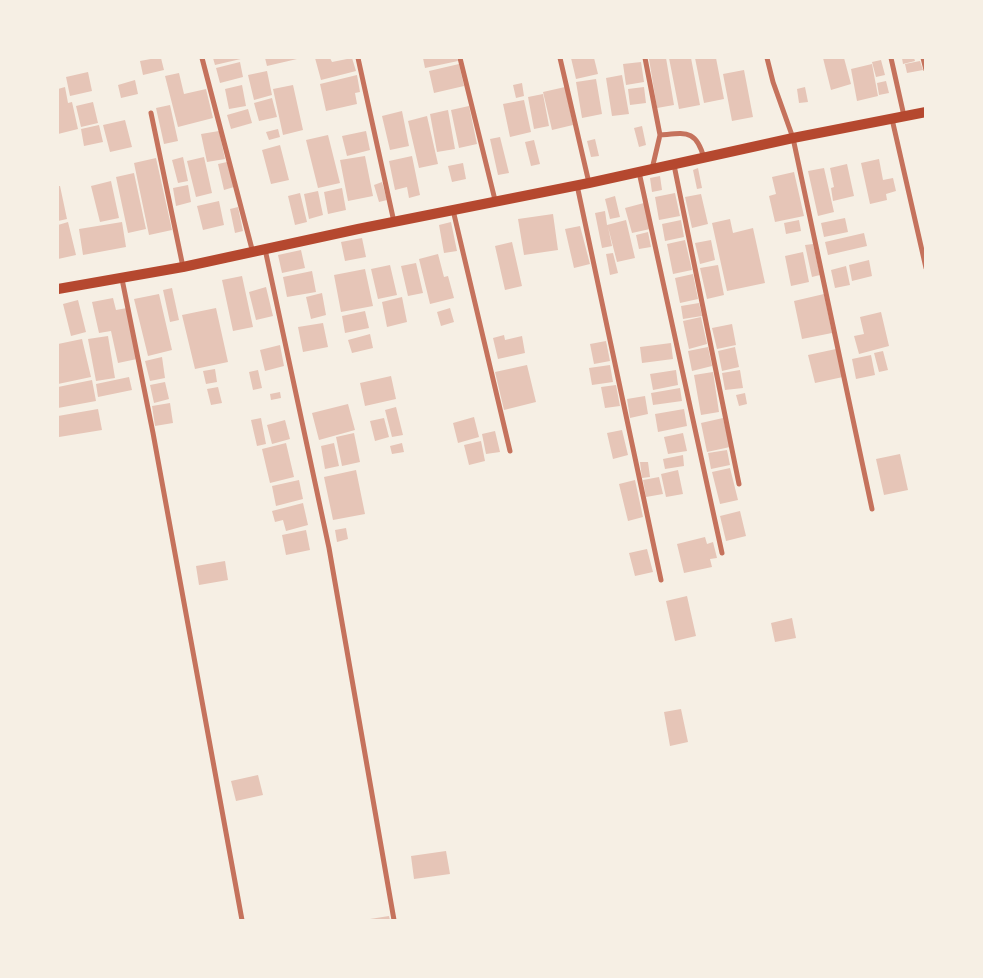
<!DOCTYPE html>
<html>
<head>
<meta charset="utf-8">
<style>
	body { margin:0 }
	#map { position:relative; width:983px; height:978px; overflow:hidden; background:#f6efe4; font-family:Poppins,sans-serif }
	canvas { display:block }
	.frame { position:absolute; inset:0; border:59px solid #f6efe4; pointer-events:none }
</style>
</head>
<body>
<div id="map">
<canvas width="983" height="978"></canvas>
<div class="frame"></div>
</div>
<script>
const context = document.querySelector('canvas').getContext('2d');
context.lineJoin = 'round';
function fill(path, color) { context.fillStyle = color; context.fill(path, 'evenodd'); }
function trace(path, color, width, dash) { context.strokeStyle = color; context.lineWidth = width; context.lineCap = dash ? 'butt' : 'round'; context.setLineDash(dash || []); context.stroke(path); }
const building = new Path2D(`
	M156 58H161L164 70 143 75 140 61Z
	M213 58H245L215 65Z
	M265 58H296L297 59 267 66Z
	M315 58H330L332 62 352 58 356 71 321 80Z
	M423 58H457L458 61 425 68Z
	M571 58H594L598 74 576 79Z
	M657 58H666L674 105 657 108 649 59Z
	M669 58H691L700 105 679 109Z
	M695 58H716L724 99 704 103Z
	M823 58H844L851 84 831 90Z
	M902 58H914L915 61 903 64Z
	M881 60 885 75 876 77 872 62Z
	M920 61 923 70 907 73 905 64Z
	M240 62 243 77 220 83 216 68Z
	M641 62 644 82 626 85 623 64Z
	M459 64 464 86 434 93 429 71Z
	M872 64 878 96 857 101 851 69Z
	M744 70 753 117 732 121 723 74Z
	M267 71 272 95 254 100 248 75Z
	M88 72 92 91 70 96 66 77Z
	M179 73 184 94 206 89 213 118 178 127 165 76Z
	M357 75 360 92 355 93 357 104 326 111 320 84Z
	M622 75 629 114 612 116 606 78Z
	M596 79 602 114 582 118 576 82Z
	M135 80 138 94 121 98 118 85Z
	M886 81 889 93 879 95 877 83Z
	M522 83 524 96 516 98 513 85Z
	M242 85 246 106 229 109 225 89Z
	M293 85 303 130 283 135 273 89Z
	M65 87 68 103 72 102 78 129 58 134V89Z
	M565 87 573 125 552 130 543 92Z
	M644 87 646 103 630 105 628 89Z
	M805 87 808 102 799 103 797 89Z
	M543 94 549 126 534 129 528 97Z
	M272 98 277 117 259 121 254 103Z
	M524 100 531 132 510 137 503 104Z
	M93 102 98 123 81 127 76 106Z
	M170 105 178 141 164 144 156 108Z
	M469 106 477 144 459 148 451 110Z
	M248 109 252 123 231 129 227 115Z
	M448 110 455 149 437 152 430 114Z
	M402 111 409 146 390 150 382 116Z
	M427 116 438 164 419 168 408 121Z
	M125 120 132 147 110 152 103 125Z
	M99 125 103 142 84 146 81 129Z
	M642 126 646 145 639 147 634 128Z
	M278 129 280 137 269 140 266 132Z
	M219 131 225 159 207 162 201 134Z
	M366 131 370 150 347 156 342 136Z
	M328 135 340 183 318 188 306 140Z
	M500 137 509 173 498 175 490 139Z
	M595 139 599 156 591 157 587 141Z
	M534 140 540 164 531 166 525 142Z
	M280 145 289 180 271 184 262 150Z
	M365 156 373 196 348 201 340 160Z
	M412 156 420 195 409 198 407 187 395 190 389 161Z
	M183 157 188 181 178 183 172 160Z
	M204 157 212 193 196 197 187 161Z
	M156 158 172 230 149 235 134 163Z
	M879 159 883 180 893 178 896 191 886 194 887 200 870 204 861 163Z
	M227 162 234 187 224 190 218 164Z
	M463 163 466 179 452 182 448 166Z
	M847 164 854 196 833 201 831 188 834 187 830 168Z
	M698 168 702 188 697 189 693 170Z
	M824 168 834 212 818 216 808 171Z
	M794 172 804 216 775 222 769 196 776 194 772 177Z
	M134 173 146 229 128 233 116 177Z
	M660 176 662 190 652 192 650 178Z
	M111 181 119 218 100 222 91 186Z
	M382 182 387 200 379 202 374 185Z
	M188 185 191 202 176 206 173 188Z
	M58 186H60L67 219 58 221Z
	M342 188 346 210 328 214 324 192Z
	M318 191 323 215 309 219 304 194Z
	M300 193 307 222 295 225 288 196Z
	M675 193 680 216 659 220 655 197Z
	M701 194 708 224 692 228 685 197Z
	M615 196 620 217 610 219 605 199Z
	M219 201 224 225 203 230 197 206Z
	M644 203 650 229 632 233 625 208Z
	M238 207 243 231 235 233 230 209Z
	M605 211 607 225 626 220 635 258 617 262 608 227 612 246 602 248 595 213Z
	M553 214 558 250 524 255 518 219Z
	M845 218 848 232 824 237 821 223Z
	M730 219 733 233 753 228 765 283 727 291 712 223Z
	M681 220 684 237 665 241 662 224Z
	M799 220 801 231 786 234 784 223Z
	M68 222 76 255 58 259V225Z
	M122 222 126 247 83 255 79 229Z
	M451 222 457 251 444 253 439 225Z
	M580 226 590 264 574 268 565 229Z
	M648 232 651 247 639 249 636 235Z
	M864 233 867 246 828 255 825 242Z
	M362 238 366 257 345 261 341 242Z
	M685 240 692 270 673 274 667 244Z
	M711 240 715 260 700 264 695 243Z
	M512 242 522 286 505 290 495 246Z
	M813 244 820 275 812 277 805 245Z
	M301 250 305 268 282 273 278 255Z
	M803 252 809 282 791 286 785 256Z
	M613 253 618 273 610 275 606 254Z
	M438 254 444 277 448 276 454 298 430 304 419 259Z
	M869 260 872 276 852 281 849 265Z
	M416 263 423 293 408 296 401 266Z
	M390 265 397 295 378 299 371 269Z
	M718 265 724 295 707 299 700 268Z
	M846 266 850 285 835 288 831 270Z
	M365 269 373 306 341 312 334 275Z
	M312 271 316 292 287 297 283 277Z
	M693 274 698 299 680 303 675 278Z
	M242 276 253 327 233 331 222 280Z
	M266 287 273 316 256 320 249 292Z
	M172 288 179 320 170 322 163 290Z
	M322 293 326 315 311 319 306 297Z
	M159 294 172 350 148 356 134 299Z
	M824 294 832 333 802 339 794 301Z
	M402 297 407 322 387 327 382 302Z
	M113 298 116 310 127 308 137 359 118 363 111 331 99 333 92 302Z
	M78 300 86 332 71 336 63 304Z
	M699 303 702 316 683 319 681 306Z
	M216 308 228 362 195 369 182 315Z
	M450 308 454 322 441 326 437 312Z
	M365 311 369 328 345 333 342 316Z
	M881 312 889 346 859 354 854 336 864 334 860 317Z
	M701 317 707 344 689 349 683 321Z
	M323 323 328 347 303 352 298 327Z
	M732 324 736 345 717 349 712 328Z
	M370 334 373 348 352 353 348 340Z
	M504 335 505 340 522 336 525 353 498 359 493 338Z
	M108 336 115 378 96 381 88 339Z
	M82 339 91 377 58 384V344Z
	M606 341 610 361 594 364 590 344Z
	M671 343 673 359 642 363 640 347Z
	M280 345 284 366 265 371 260 350Z
	M708 347 712 366 692 371 688 351Z
	M735 347 739 367 722 371 718 351Z
	M836 349 843 377 815 383 808 355Z
	M883 351 888 370 879 372 874 353Z
	M871 355 875 375 856 379 852 359Z
	M162 357 165 378 150 381 145 361Z
	M527 365 536 402 504 410 495 372Z
	M610 365 613 382 592 385 589 368Z
	M215 369 217 382 206 384 203 371Z
	M258 370 262 388 253 390 249 372Z
	M676 370 678 385 653 390 650 374Z
	M740 370 743 388 725 390 722 373Z
	M713 372 719 412 701 415 694 375Z
	M391 376 396 399 365 406 360 383Z
	M129 377 132 390 98 397 96 384Z
	M92 380 96 401 58 408V387Z
	M165 382 169 399 154 403 150 385Z
	M616 385 620 406 605 408 601 387Z
	M218 387 222 403 211 405 207 389Z
	M680 388 682 401 653 405 651 393Z
	M280 392 281 398 271 400 270 394Z
	M745 393 747 404 739 406 736 395Z
	M645 396 648 414 630 418 627 399Z
	M170 403 173 423 155 426 152 406Z
	M348 404 355 430 319 440 312 413Z
	M396 407 403 435 392 437 385 410Z
	M98 409 102 430 59 437 58 416Z
	M684 409 687 426 658 432 655 414Z
	M474 417 479 437 458 443 453 423Z
	M261 418 266 444 257 446 251 420Z
	M384 418 389 437 375 441 370 421Z
	M723 418 730 447 707 452 701 423Z
	M285 420 290 439 272 444 267 425Z
	M622 430 628 455 613 459 607 433Z
	M495 431 500 452 486 454 482 434Z
	M354 433 360 462 342 466 336 437Z
	M683 433 687 451 668 454 664 437Z
	M481 441 485 461 469 465 464 445Z
	M286 443 294 477 270 483 262 449Z
	M334 443 339 466 325 469 321 446Z
	M402 443 404 452 392 454 390 446Z
	M727 450 730 465 711 469 708 453Z
	M900 454 908 490 884 495 876 459Z
	M683 455 684 466 665 469 663 459Z
	M640 462H648L650 477 642 478Z
	M730 468 738 500 720 504 712 472Z
	M356 470 365 514 333 520 324 477Z
	M678 470 683 494 666 497 661 474Z
	M659 477 663 494 646 497 643 480Z
	M299 480 303 499 276 506 272 486Z
	M635 480 643 517 628 521 619 484Z
	M303 503 308 525 286 531 283 520 275 522 272 511Z
	M740 511 746 536 726 541 720 516Z
	M346 528 348 539 337 542 335 530Z
	M306 530 310 550 286 555 282 535Z
	M705 537 707 544 713 542 717 558 710 559 712 567 684 573 677 544Z
	M647 549 653 572 635 576 629 553Z
	M225 561 228 580 199 585 196 566Z
	M687 596 696 636 675 641 666 601Z
	M792 618 796 638 775 642 771 623Z
	M681 709 688 742 670 746 664 712Z
	M258 775 263 795 236 801 231 781Z
	M446 851 450 874 414 879 411 856Z
	M389 916 390 920H370V919Z`);
const minor = new Path2D(`
	M202 58 253 253
	M358 58 394 222
	M460 58 495 200
	M560 58 589 183
	M645 58 660 135 652 169
	M767 58 773 82 793 138 872 509
	M891 58 904 116
	M923 58 926 70
	M151 113 183 267
	M892 119 926 268
	M660 135C686 133 696 129 704 158
	M674 165 739 484
	M639 172 722 553
	M577 185 661 580
	M453 210 510 451
	M265 249 329 548 394 920
	M122 279 153 433 242 920`);
const secondary = new Path2D(`
	M58 289 183 267 358 229 589 183 793 138 926 112`);
fill(building, '#e6c5b7');
trace(minor, '#c5725c', 5);
trace(secondary, '#b5482f', 10);
</script>
</body>
</html>
